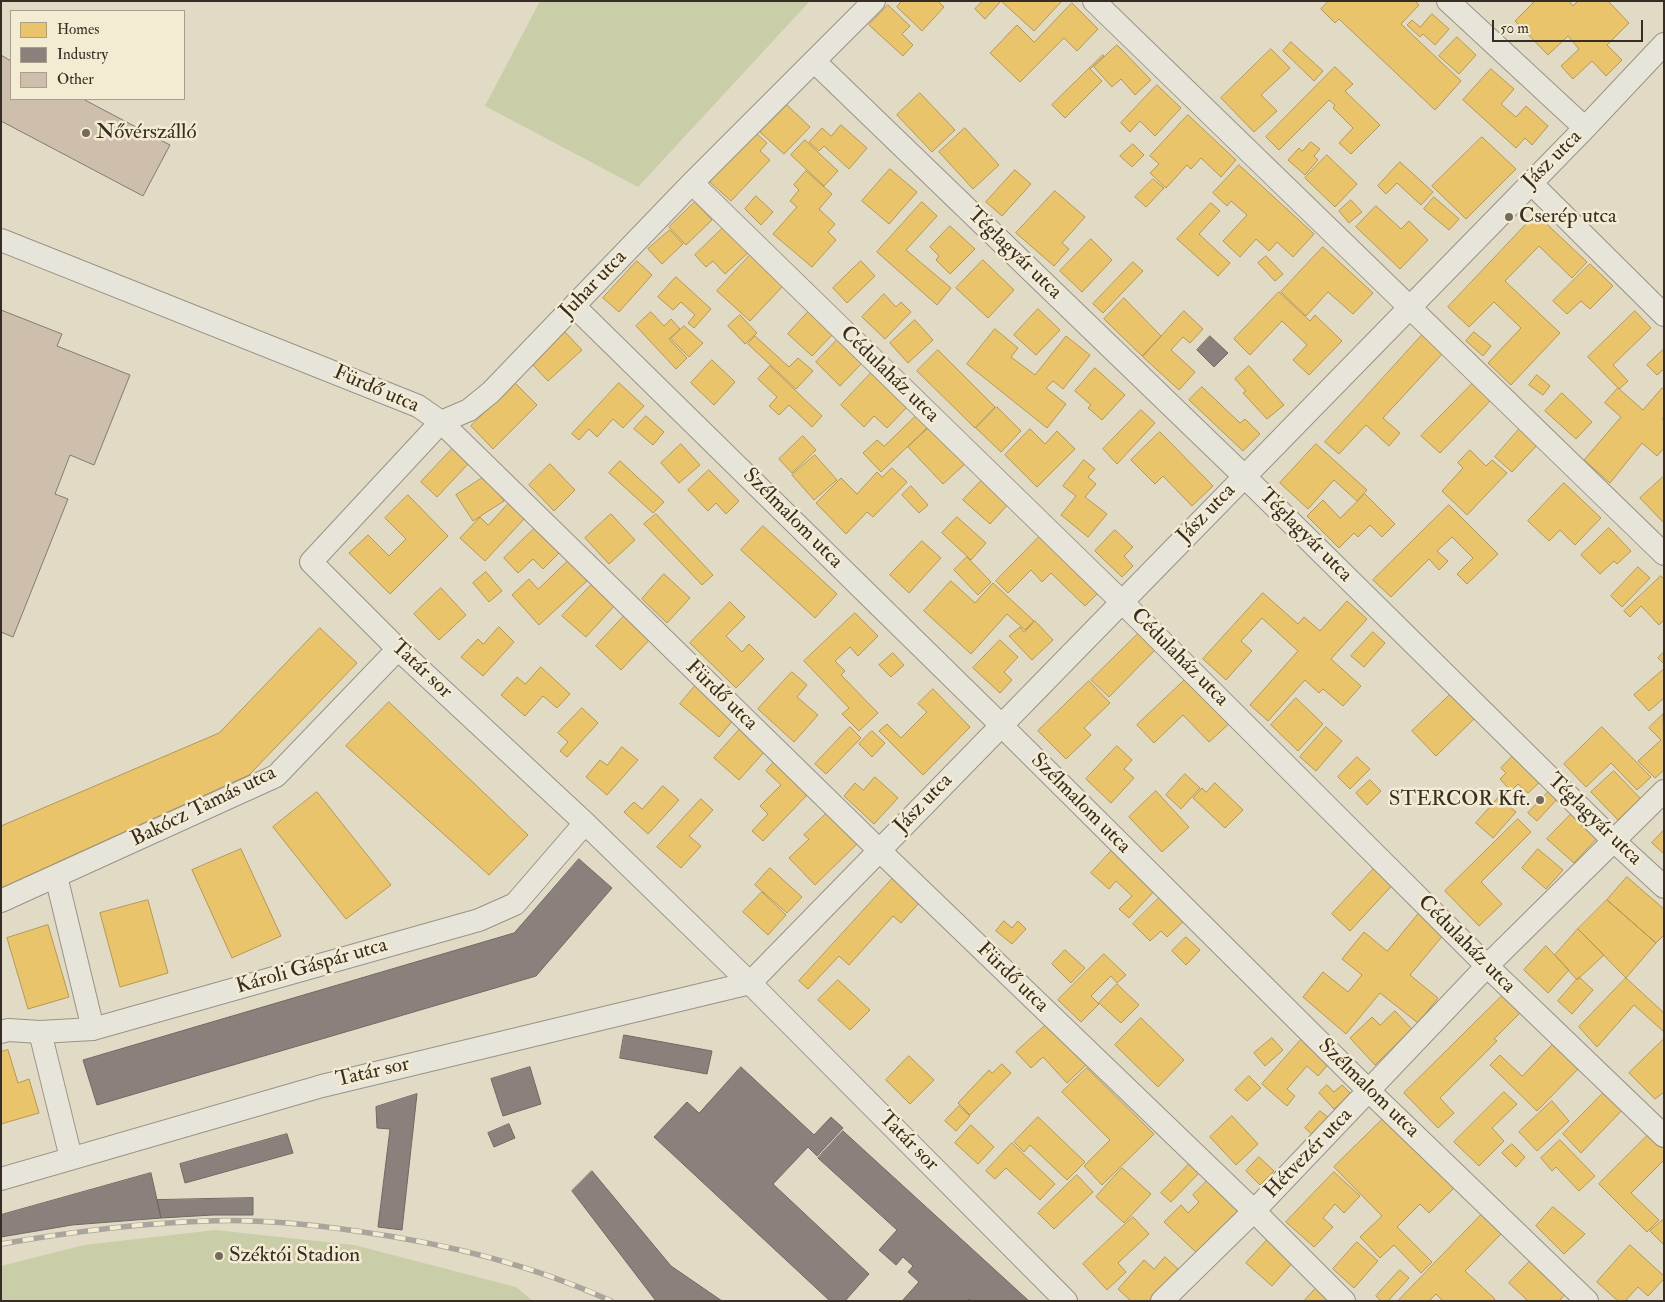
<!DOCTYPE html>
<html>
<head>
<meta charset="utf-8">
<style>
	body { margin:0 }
	#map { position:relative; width:1665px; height:1302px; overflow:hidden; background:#e1dbc5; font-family:"IM FELL Double Pica",serif }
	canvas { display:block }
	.frame { position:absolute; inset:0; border:2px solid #382d24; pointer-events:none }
	.legend { position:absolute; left:10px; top:10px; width:175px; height:90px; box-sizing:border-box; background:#f3ecd2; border:1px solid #a8a08c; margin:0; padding:6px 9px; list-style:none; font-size:15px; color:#382d24 }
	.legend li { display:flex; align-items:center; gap:10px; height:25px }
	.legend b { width:25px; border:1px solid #a8a08c }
	.scale { position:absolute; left:1492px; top:20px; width:151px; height:22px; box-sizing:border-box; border:2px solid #382d24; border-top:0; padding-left:6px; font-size:15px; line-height:18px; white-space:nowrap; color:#382d24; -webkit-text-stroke:4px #f3ecd2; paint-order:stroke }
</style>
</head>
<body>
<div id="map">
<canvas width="1665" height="1302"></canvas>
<div class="frame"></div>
<ul class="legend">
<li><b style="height:14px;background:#e9c46a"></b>Homes</li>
<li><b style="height:14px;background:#8a817c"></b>Industry</li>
<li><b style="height:14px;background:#cebfad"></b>Other</li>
</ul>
<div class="scale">50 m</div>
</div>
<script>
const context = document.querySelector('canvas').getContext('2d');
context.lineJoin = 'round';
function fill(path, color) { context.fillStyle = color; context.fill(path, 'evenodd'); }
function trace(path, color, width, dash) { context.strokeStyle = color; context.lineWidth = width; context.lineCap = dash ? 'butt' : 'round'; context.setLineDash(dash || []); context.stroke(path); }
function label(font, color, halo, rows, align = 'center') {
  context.font = font + ' "IM FELL Double Pica",serif'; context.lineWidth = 5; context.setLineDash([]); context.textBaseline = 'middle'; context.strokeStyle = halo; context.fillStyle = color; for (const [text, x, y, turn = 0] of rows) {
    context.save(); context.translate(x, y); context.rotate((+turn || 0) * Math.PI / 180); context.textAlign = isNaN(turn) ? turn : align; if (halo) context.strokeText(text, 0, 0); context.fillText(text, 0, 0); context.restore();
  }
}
const green = new Path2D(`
	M540 1H810L638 187 485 106Z
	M215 1230 354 1245 516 1287 533 1301H1V1266L84 1245Z`);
const homes = new Path2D(`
	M902 1H938L944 7 922 31 897 7Z
	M983 1H1062L1034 31 1001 1 985 19 975 9Z
	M1329 1H1415L1419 5 1401 24 1461 81 1435 110 1339 19 1335 23 1321 9Z
	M1531 1H1569L1573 6 1578 1H1608L1629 23 1607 45 1622 60 1606 76 1592 61 1573 79 1561 66 1579 49 1568 36 1548 55 1515 21 1533 3Z
	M1072 3 1098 29 1077 51 1064 38 1020 82 990 53 1017 25 1034 42Z
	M888 5 910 26 902 34 913 45 903 56 869 25Z
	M1432 14 1449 29 1435 45 1423 34 1420 37 1407 25 1412 20 1420 27Z
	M1457 37 1476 55 1459 74 1439 56Z
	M1291 42 1323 71 1314 81 1283 51Z
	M1117 45 1151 80 1135 95 1121 79 1112 87 1094 67Z
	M1271 49 1290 68 1261 95 1277 111 1254 132 1221 98Z
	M1103 55 1104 56 1090 69 1102 81 1065 118 1052 105Z
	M1335 67 1353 84 1345 91 1380 125 1351 154 1339 143 1353 128 1333 108 1335 105 1329 100 1279 150 1266 137Z
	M1491 69 1514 89 1501 104 1516 117 1526 106 1548 126 1532 145 1525 138 1516 148 1463 100Z
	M1157 85 1181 108 1155 136 1140 121 1130 132 1121 123Z
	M920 93 955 130 932 152 897 115Z
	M787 105 810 127 784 154 760 132Z
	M1188 115 1236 160 1221 177 1201 158 1191 169 1187 165 1166 188 1150 173 1159 164 1150 156Z
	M841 125 867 148 849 169 824 146 819 151 809 142 822 128 831 136Z
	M965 128 999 165 973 189 939 152Z
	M756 133 767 143 760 151 770 160 731 201 710 182Z
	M1482 137 1516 169 1466 219 1432 186Z
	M805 140 838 171 824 186 791 155Z
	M1311 142 1320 149 1314 156 1318 160 1305 175 1288 160 1299 148 1302 151Z
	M1133 144 1144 155 1132 167 1120 156Z
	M1327 155 1357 184 1335 207 1305 178Z
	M1400 162 1433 192 1421 205 1397 183 1386 194 1378 186Z
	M1239 165 1314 234 1293 257 1277 242 1269 251 1256 239 1240 257 1223 241 1247 215 1231 201 1227 206 1213 193Z
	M890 169 917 192 889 224 862 201Z
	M1015 170 1031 184 1002 216 986 202Z
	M806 171 832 194 819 209 835 224 828 232 836 240 812 267 773 234 797 207 790 201 799 190 794 185Z
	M1153 179 1164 188 1146 207 1135 197Z
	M1055 191 1085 217 1062 243 1069 249 1054 266 1016 233Z
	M756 196 773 212 761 225 745 209Z
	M1434 197 1459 219 1449 230 1424 209Z
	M1351 200 1362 212 1349 223 1339 211Z
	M695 202 712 220 686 245 669 227Z
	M922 202 937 216 906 250 951 288 937 305 877 252Z
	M1211 203 1220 211 1199 234 1230 263 1218 276 1177 239Z
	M1376 206 1401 229 1409 221 1428 240 1400 269 1356 227Z
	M1536 214 1587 262 1572 278 1539 246 1505 281 1560 333 1511 385 1488 363 1521 328 1494 302 1469 327 1448 307Z
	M725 226 749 252 725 274 713 261 706 267 695 255Z
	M950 226 975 249 950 274 936 260 939 256 930 247Z
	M670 230 683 244 662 264 648 249Z
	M1091 239 1112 260 1082 292 1060 271Z
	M1323 247 1373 293 1353 314 1328 292 1306 316 1281 292Z
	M751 254 784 285 750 321 717 291Z
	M1266 256 1283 274 1275 281 1258 263Z
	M983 260 1014 290 988 318 956 288Z
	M637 261 652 275 619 312 603 298Z
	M861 261 875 276 847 303 833 288Z
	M1133 262 1143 271 1103 313 1093 304Z
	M1590 264 1613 286 1590 309 1581 301 1567 314 1553 301Z
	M676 277 711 309 694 328 688 323 695 315 681 302 673 310 658 297Z
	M1279 292 1310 321 1315 315 1342 341 1309 375 1293 360 1307 345 1282 321 1250 355 1234 339Z
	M884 294 896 307 901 302 911 312 885 339 862 317Z
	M1124 298 1161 336 1142 356 1104 319Z
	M1038 309 1060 330 1036 355 1014 335Z
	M810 310 834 333 812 356 788 334Z
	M1184 311 1203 329 1190 343 1183 337 1171 350 1195 372 1179 390 1143 357Z
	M1635 311 1651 328 1613 365 1628 381 1619 389 1588 357Z
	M651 312 664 326 671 319 680 329 669 339 687 358 676 369 636 326Z
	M740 315 757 333 745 344 728 326Z
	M915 320 933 340 908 363 890 343Z
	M684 326 703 343 689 357 671 339Z
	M995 329 1018 348 1011 357 1035 375 1066 336 1090 355 1063 389 1053 381 1046 388 1066 404 1047 428 967 364Z
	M565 332 582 350 548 381 531 363Z
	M1474 332 1491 346 1483 356 1466 341Z
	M1423 334 1443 353 1383 418 1400 433 1389 446 1366 425 1339 454 1325 442Z
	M755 336 789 367 798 358 813 371 796 389 748 344Z
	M838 339 863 362 840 386 816 362Z
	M1664 349V369L1657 375 1647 365Z
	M938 350 995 407 975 428 917 371Z
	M712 360 735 382 714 405 691 383Z
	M770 366 822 416 812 427 789 405 779 415 769 406 777 397 758 379Z
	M1249 366 1284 405 1267 419 1243 393 1246 391 1235 379Z
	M1095 368 1125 395 1102 420 1088 408 1091 405 1075 391Z
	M873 371 909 405 887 428 874 416 864 427 841 405Z
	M1537 375 1550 386 1543 395 1529 385Z
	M1474 382 1492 399 1440 453 1421 436Z
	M515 383 537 405 493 449 471 426Z
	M619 383 644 406 623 428 613 419 597 437 589 429 579 440 572 434Z
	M1202 387 1240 423 1245 419 1260 434 1243 451 1189 400Z
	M1618 388 1643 410 1662 388 1664 389V417L1662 419 1664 420V448L1657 456 1642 443 1610 483 1584 460 1621 417 1605 403Z
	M1562 393 1592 422 1576 439 1545 411Z
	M997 407 1021 431 1001 452 976 428Z
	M1141 410 1155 423 1117 464 1103 449Z
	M917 415 928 427 881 472 863 453 877 440 884 446Z
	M646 416 664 432 653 445 634 429Z
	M931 426 966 463 943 484 908 447Z
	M1521 427 1539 443 1512 472 1495 457Z
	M1030 429 1045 444 1057 431 1075 449 1037 487 1005 455Z
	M1160 432 1213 486 1192 506 1163 476 1155 484 1131 460Z
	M803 436 816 450 792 473 779 459Z
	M681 444 700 465 679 483 661 463Z
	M1316 444 1367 490 1357 501 1334 480 1308 509 1280 483Z
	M453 448 469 463 437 497 421 482Z
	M1470 450 1486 466 1492 460 1507 473 1467 515 1442 491 1463 468 1458 463Z
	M815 455 837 480 814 500 792 475Z
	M1084 460 1095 469 1088 477 1096 484 1085 497 1107 514 1088 537 1061 515 1076 496 1063 486Z
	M620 461 664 502 653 513 609 473Z
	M550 464 575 490 554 511 529 485Z
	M892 468 907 482 873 517 867 512 846 534 816 503 841 478 857 494 877 472 882 477Z
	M709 470 739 501 726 514 716 503 708 511 688 490Z
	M487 475 504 501 473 521 456 495Z
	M1664 476V523L1640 498Z
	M983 479 1009 503 990 524 963 500Z
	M1564 483 1601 518 1575 545 1560 530 1549 541 1528 521Z
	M911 486 928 505 919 513 902 495Z
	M1365 494 1395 524 1382 537 1370 525 1358 537 1354 533 1339 548 1307 516 1323 500 1340 518Z
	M408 495 448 536 390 594 349 553 368 535 389 556 406 539 385 518Z
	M509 503 525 518 485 561 460 538 480 517 488 525Z
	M1449 505 1498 554 1467 584 1457 574 1473 558 1452 537 1437 551 1448 561 1439 570 1429 559 1391 597 1373 580Z
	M611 514 635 540 609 564 585 538Z
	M656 514 713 575 702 585 644 524Z
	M957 517 986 543 971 560 942 533Z
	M763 526 837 594 815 618 741 550Z
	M536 527 560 552 543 569 533 559 518 573 504 558Z
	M1609 528 1631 551 1617 564 1614 561 1600 574 1581 555Z
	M1115 530 1133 547 1124 556 1133 566 1122 577 1095 551Z
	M1041 535 1099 592 1085 606 1051 573 1042 582 1031 570 1008 593 996 581Z
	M922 541 941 558 909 593 890 575Z
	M967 557 991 582 978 595 954 570Z
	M568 561 587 581 539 625 512 595 529 579 538 589Z
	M1638 567 1650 578 1622 607 1611 596Z
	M486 572 502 591 489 602 473 583Z
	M664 574 690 598 667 623 642 599Z
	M1661 576 1664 579V620L1659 625 1641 606 1630 617 1624 611Z
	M951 581 975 603 993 583 1034 621 1025 630 1007 614 971 654 924 611Z
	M593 583 616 604 586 637 562 616Z
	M441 588 466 615 439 640 414 614Z
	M1263 593 1298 624 1304 617 1320 631 1347 601 1367 619 1331 659 1361 686 1343 706 1323 689 1319 693 1305 680 1268 721 1250 705 1298 651 1262 618 1241 641 1252 651 1226 680 1203 659Z
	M730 602 745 617 726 636 742 652 749 644 764 659 736 688 690 643Z
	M855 613 878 636 858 656 850 647 835 661 845 671 841 675 878 713 859 731 842 714 849 708 804 661Z
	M625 615 650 639 621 670 596 646Z
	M1035 621 1053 640 1032 660 1009 636 1020 627 1024 632Z
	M499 627 514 642 483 676 461 657 478 639 483 644Z
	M320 628 357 663 249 775 1 888V826L219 733Z
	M1140 632 1157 648 1109 697 1091 680Z
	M1373 632 1385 643 1364 667 1351 656Z
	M1000 640 1018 657 1004 672 1012 680 1000 693 973 668Z
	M1664 652V664L1658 658Z
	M893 653 904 665 891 677 879 665Z
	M541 667 570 694 557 708 543 696 525 716 501 695 517 677 525 684Z
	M1664 669V698L1649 711 1634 695Z
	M792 672 807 685 797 697 818 715 794 742 758 709Z
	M1189 676 1232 721 1209 742 1183 715 1154 743 1137 725Z
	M1089 681 1110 703 1084 728 1091 735 1066 759 1038 731Z
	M695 686 734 719 719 737 680 704Z
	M933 689 970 727 923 775 879 731 887 724 901 738 927 712 918 704Z
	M1454 691 1478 715 1436 756 1412 731Z
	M1296 698 1323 724 1298 751 1271 725Z
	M389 702 528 835 489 875 346 746Z
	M582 708 598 723 567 757 560 751 568 742 558 733Z
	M1663 714 1664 770 1655 778 1638 761 1661 740 1649 728Z
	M850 727 861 738 826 774 815 764Z
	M1326 727 1342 741 1316 771 1300 757Z
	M1602 727 1651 777 1637 790 1611 763 1586 787 1564 764Z
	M740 729 765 751 739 780 714 758Z
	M872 731 885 743 872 757 859 744Z
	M1117 746 1132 760 1124 769 1134 778 1111 803 1086 779Z
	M622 747 638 760 607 795 586 777 600 760 607 765Z
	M1517 752 1544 778 1528 793 1518 784 1511 791 1500 779 1506 773 1501 768Z
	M1357 757 1370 769 1350 789 1338 777Z
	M774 762 808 794 763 841 752 831 768 814 760 806 781 785 766 771Z
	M1614 771 1641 799 1618 820 1591 792Z
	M1185 774 1200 788 1181 809 1166 795Z
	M875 777 898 798 874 824 844 796 855 783 863 790Z
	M1370 780 1381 791 1367 805 1356 793Z
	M1215 783 1243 810 1225 828 1193 798 1202 788 1206 792Z
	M663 786 679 800 648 834 624 812 634 802 642 809Z
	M1551 789 1559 797 1537 821 1528 813Z
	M1156 791 1189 827 1162 852 1129 817Z
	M317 792 391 885 346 919 273 827Z
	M1499 797 1516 812 1493 838 1476 823Z
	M701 799 713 810 689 836 701 846 681 868 657 847Z
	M829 811 859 842 815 885 789 858 809 839 804 835Z
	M1574 811 1600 835 1574 863 1547 839Z
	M1518 819 1531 832 1481 882 1502 904 1479 926 1445 891Z
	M1664 830V854L1652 843Z
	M1115 847 1158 887 1129 918 1119 909 1132 896 1116 881 1109 889 1091 873Z
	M241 849 281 936 232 958 192 870Z
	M1538 849 1563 870 1546 889 1522 868Z
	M1379 863 1397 880 1350 931 1332 914Z
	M770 868 802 897 787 913 755 885Z
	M1627 877 1664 909V935L1656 943 1607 900Z
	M893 878 920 902 901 923 893 916 849 965 839 956 808 989 799 981Z
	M762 892 786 915 768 935 743 912Z
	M1162 895 1186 919 1167 937 1161 931 1150 941 1133 924Z
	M148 900 168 973 120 987 100 913Z
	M1607 900 1656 943 1626 978 1578 929Z
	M1420 912 1445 933 1410 975 1438 998 1418 1023 1380 993 1346 1034 1303 997 1323 972 1348 992 1362 975 1342 959 1364 932 1387 951Z
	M1004 921 1012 928 1018 921 1026 929 1012 944 996 931Z
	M48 925 69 997 28 1009 7 938Z
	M1578 929 1604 955 1577 980 1555 955Z
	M1186 937 1200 950 1186 965 1172 951Z
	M1546 946 1569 970 1548 993 1524 970Z
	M1065 950 1085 968 1071 983 1052 964Z
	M1104 954 1126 975 1117 983 1111 976 1091 996 1099 1004 1081 1022 1058 1000Z
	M1579 977 1593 990 1572 1014 1558 1001Z
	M1626 978 1664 1013V1032L1634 1005 1597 1047 1579 1027Z
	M838 980 870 1010 850 1030 818 1000Z
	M1117 984 1139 1005 1121 1023 1099 1003Z
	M1505 993 1522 1011 1494 1039 1497 1041 1440 1098 1454 1113 1438 1128 1404 1093Z
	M1395 1011 1412 1029 1375 1065 1350 1038 1372 1017 1380 1025Z
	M1141 1018 1184 1060 1158 1087 1115 1045Z
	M1047 1024 1086 1065 1067 1083 1043 1057 1031 1068 1016 1052Z
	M1306 1034 1333 1059 1318 1076 1307 1066 1287 1089 1295 1096 1287 1106 1262 1084Z
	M1272 1038 1283 1050 1265 1066 1254 1053Z
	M1558 1039 1583 1064 1537 1111 1490 1065 1500 1055 1522 1076Z
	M1664 1039V1092L1655 1099 1629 1073Z
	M8 1050 18 1083 29 1079 39 1113 1 1124V1052Z
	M909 1056 934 1080 910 1104 886 1080Z
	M1002 1064 1011 1073 970 1115 958 1103 989 1070 992 1073Z
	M1087 1068 1154 1134 1102 1185 1084 1166 1110 1140 1062 1092Z
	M1249 1076 1261 1088 1247 1101 1235 1090Z
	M1327 1085 1334 1092 1342 1085 1351 1094 1334 1109 1319 1093Z
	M1610 1086 1628 1104 1581 1153 1563 1134Z
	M1504 1092 1517 1104 1492 1128 1504 1141 1479 1166 1454 1142Z
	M1552 1101 1569 1121 1537 1151 1519 1132Z
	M959 1106 970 1116 956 1131 945 1121Z
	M1320 1111 1332 1120 1316 1138 1305 1128Z
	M1232 1116 1258 1144 1236 1165 1210 1137Z
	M1386 1116 1456 1186 1429 1213 1420 1204 1397 1227 1432 1262 1421 1273 1394 1245 1380 1258 1360 1237 1382 1216 1334 1167Z
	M1038 1117 1085 1162 1067 1180 1030 1145 1024 1152 1014 1142Z
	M971 1125 994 1147 978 1164 955 1143Z
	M1649 1134 1664 1148V1160L1631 1193 1659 1220 1647 1232 1599 1184Z
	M1560 1140 1595 1176 1579 1191 1556 1167 1552 1171 1541 1158Z
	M1012 1143 1055 1184 1040 1200 1006 1168 995 1179 986 1171Z
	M1512 1144 1525 1157 1516 1167 1502 1153Z
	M1259 1157 1274 1171 1260 1185 1246 1171Z
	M1191 1162 1200 1172 1171 1202 1161 1193Z
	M1122 1168 1151 1194 1124 1223 1096 1197Z
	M1334 1172 1360 1196 1344 1213 1335 1204 1323 1218 1333 1227 1314 1247 1286 1222Z
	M1077 1175 1093 1192 1054 1229 1038 1213Z
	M1208 1180 1241 1212 1199 1255 1164 1222 1181 1205 1188 1213 1199 1202 1193 1195Z
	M1553 1207 1585 1234 1564 1254 1536 1226Z
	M1483 1213 1503 1232 1465 1271 1495 1299 1493 1301H1443L1436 1294 1429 1301H1398Z
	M1133 1217 1149 1234 1118 1263 1126 1272 1107 1290 1083 1264Z
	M1664 1219V1245L1650 1231Z
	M1269 1238 1294 1261 1272 1286 1246 1263Z
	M1357 1242 1378 1261 1354 1288 1333 1269Z
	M1630 1245 1664 1276V1279L1648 1296 1638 1287 1625 1301H1618L1597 1282Z
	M1536 1255 1571 1288 1559 1301H1528L1509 1283Z
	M1165 1257 1178 1269 1149 1301H1131L1118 1289 1144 1260 1154 1269Z
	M1400 1270 1409 1278 1388 1301H1381L1376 1296Z
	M1319 1285 1331 1297 1327 1301H1304Z`);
const industry = new Path2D(`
	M1210 336 1228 353 1214 367 1197 350Z
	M579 859 612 888 536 976 97 1105 83 1060 514 933Z
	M624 1035 712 1051 707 1074 620 1058Z
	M530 1067 541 1104 503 1116 491 1079Z
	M741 1067 814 1135 831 1117 843 1128 817 1156 808 1147 773 1184 869 1274 845 1301H830L654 1137 687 1102 699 1113Z
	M417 1094 402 1230 378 1227 390 1129 377 1128 376 1107Z
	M509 1124 515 1138 494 1147 488 1133Z
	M843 1131 1029 1301H971L969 1299 967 1301H902L919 1282 908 1272 913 1266 903 1257 896 1265 879 1250 897 1230 818 1158Z
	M287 1134 293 1153 185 1183 180 1164Z
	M592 1171 671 1266 722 1301H656L572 1191Z
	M151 1173 161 1218 72 1225 1 1237V1215Z
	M253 1198V1215H213L161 1218 157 1200Z`);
const building = new Path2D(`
	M1 55 11 61V99H83L170 145 143 196 1 121Z
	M1 310 62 334 57 346 130 375 94 465 70 455 55 494 68 499 13 637 1 632Z`);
const minor = new Path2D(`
	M874 1 692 183 491 392 469 410 441 422 311 562 398 649 585 823 750 983 1066 1301
	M1094 1 1664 554
	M1448 1 1585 128
	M815 62 1244 476 1614 841 1664 887
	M692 183 1121 601 1487 966 1664 1136
	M1531 183 1664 315
	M1 240 418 406 441 422 879 850 1254 1211 1344 1301
	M574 306 1001 725 1369 1091 1587 1301
	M56 876 93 1029
	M1 901 276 776 398 649
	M750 983 1585 128 1664 44
	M1 1032 8 1030 40 1032 93 1029 479 920 515 904 585 823
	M40 1032 71 1158
	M1 1179 322 1086 750 983
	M1162 1301 1254 1211 1487 966 1664 791`);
const rail = new Path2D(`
	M1 1244C70 1232 139 1223 208 1221 258 1219 307 1224 356 1231 443 1243 531 1264 611 1301`);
const markers = [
	[86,133,5,"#736a5c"],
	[1509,217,5,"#736a5c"],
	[1540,800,5,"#736a5c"],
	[219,1256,5,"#736a5c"]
];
const poiNames = [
	["Nővérszálló",96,133],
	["Cserép utca",1519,217],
	["STERCOR Kft.",1530,800,"right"],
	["Széktói Stadion",229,1256]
];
const streetNames = [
	["Jász utca",1553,160,-45],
	["Téglagyár utca",1014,254,44],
	["Juhar utca",594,285,-46],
	["Cédulaház utca",889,375,44],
	["Fürdő utca",376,390,23],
	["Jász utca",1207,514,-46],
	["Szélmalom utca",792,519,45],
	["Téglagyár utca",1305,536,45],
	["Cédulaház utca",1179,658,45],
	["Tatár sor",421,670,43],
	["Fürdő utca",721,696,44],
	["Jász utca",924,804,-46],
	["Szélmalom utca",1080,804,45],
	["Bakócz Tamás utca",204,807,-26],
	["Téglagyár utca",1594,820,44],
	["Cédulaház utca",1466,945,45],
	["Károli Gáspár utca",312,967,-16],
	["Fürdő utca",1012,978,44],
	["Tatár sor",373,1073,-13],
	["Szélmalom utca",1368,1089,44],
	["Tatár sor",908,1142,45],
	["Hétvezér utca",1309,1154,-46]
];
fill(green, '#cacea8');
fill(homes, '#e9c46a');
trace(homes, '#b49755', 1);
fill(industry, '#8a817c');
trace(industry, '#716862', 1);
fill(building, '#cebfad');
trace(building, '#807c70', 1);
trace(minor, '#989386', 24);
trace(minor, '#e7e4d9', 22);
trace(rail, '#a9a59c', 5.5);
trace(rail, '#f3ecd2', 4, [11]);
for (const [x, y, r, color] of markers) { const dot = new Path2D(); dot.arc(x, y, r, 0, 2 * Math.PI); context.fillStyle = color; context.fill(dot); trace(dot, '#f3ecd2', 2); }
label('21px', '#382d24', '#f3ecd2', poiNames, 'left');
label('21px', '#382d24', '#f3ecd2', streetNames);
</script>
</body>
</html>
